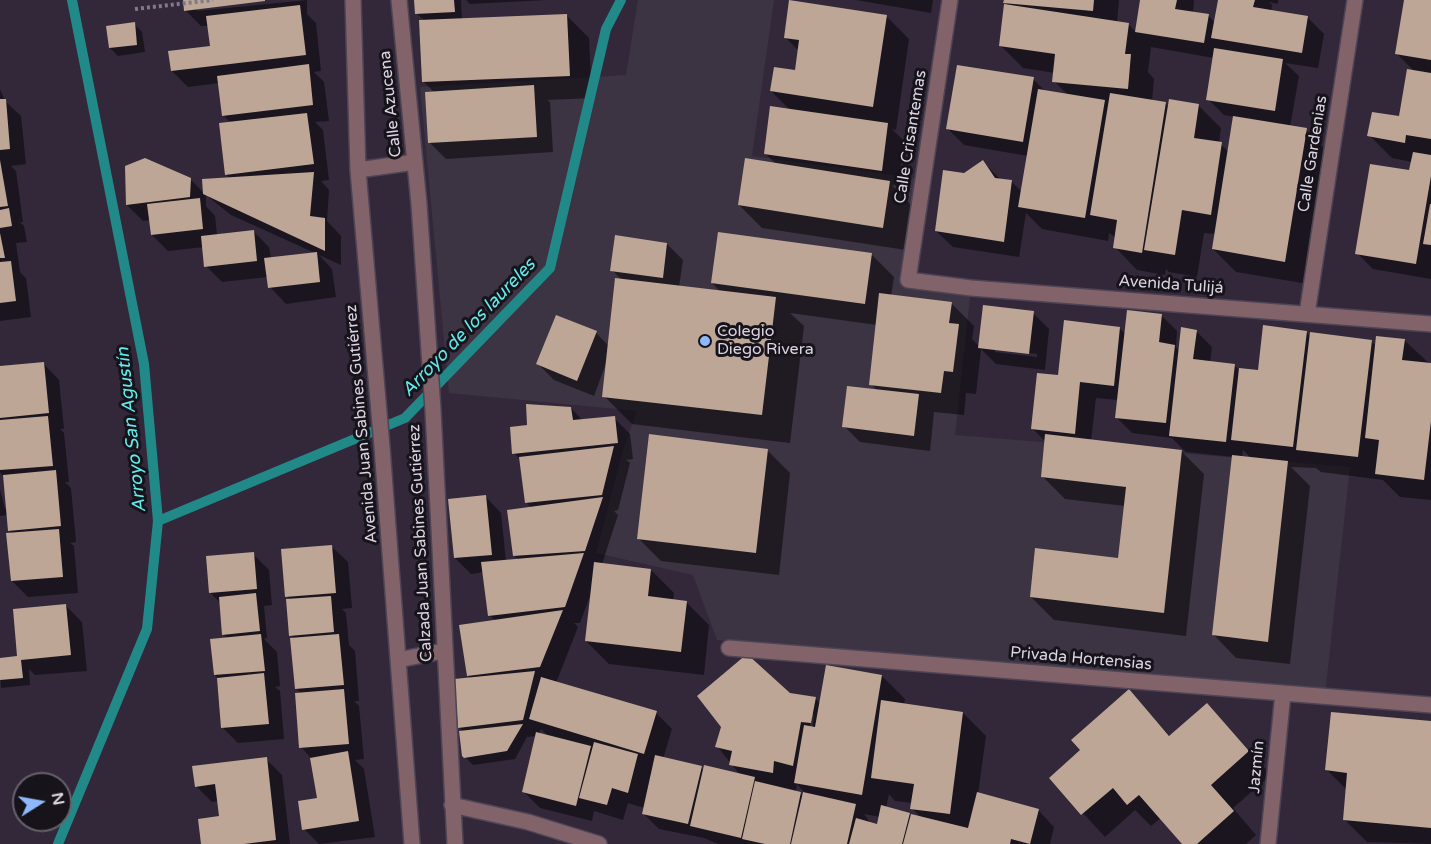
<!DOCTYPE html>
<html>
<head>
<meta charset="utf-8">
<style>
	body { margin:0 }
	#map { position:relative; width:1431px; height:844px; overflow:hidden; background:#32283a; font-family:"Varela Round",sans-serif }
	canvas { display:block }
	.north { position:absolute; left:12px; top:772px; width:60px; height:60px; box-sizing:border-box; background:#17131b; border:2px solid #65606a; border-radius:50%; rotate:79deg; font-size:16px; font-weight:700; line-height:24px; text-align:center; color:#dbd4e1 }
	.north::after { content:''; display:block; margin:auto; width:21px; height:27px; background:#8db9fc; clip-path:polygon(50% 0,100% 100%,50% 72%,0 100%) }
</style>
</head>
<body>
<div id="map">
<canvas width="1431" height="844"></canvas>
<div class="north">N</div>
</div>
<script>
const context = document.querySelector('canvas').getContext('2d');
context.lineJoin = 'round';
function fill(path, color) { context.fillStyle = color; context.fill(path, 'evenodd'); }
function trace(path, color, width, dash) { context.strokeStyle = color; context.lineWidth = width; context.lineCap = dash ? 'butt' : 'round'; context.setLineDash(dash || []); context.stroke(path); }
function label(font, color, halo, rows, align = 'center') {
  context.font = font + ' "Varela Round",sans-serif'; context.lineWidth = 6; context.setLineDash([]); context.textBaseline = 'middle'; context.strokeStyle = halo; context.fillStyle = color; for (const [text, x, y, turn = 0] of rows) {
    context.save(); context.translate(x, y); context.rotate((+turn || 0) * Math.PI / 180); context.textAlign = isNaN(turn) ? turn : align; if (halo) context.strokeText(text, 0, 0); context.fillText(text, 0, 0); context.restore();
  }
}
const education = new Path2D(`
	M638 0H774L752 156 922 179 908 280 971 288 955 435 1350 467 1325 695 717 640 693 575 596 553 623 450 637 411 449 393 420 87 626 75Z`);
const shadow = new Path2D(`
	M184 0H265L197 8V11L307 0V14L316 23 321 71 314 72 324 82 329 121 315 122 323 130 329 180 321 181 329 190 327 221 341 236V265L319 255 332 269 336 297 286 304 270 287 268 277 222 282 206 266 204 247 168 251 152 235 150 220 143 221 127 205 190 179 205 194 230 179 226 174 231 123 223 115 219 83 188 87 172 71 211 48 209 26H201L185 10ZM206 195 231 215 315 253 271 258 269 247 253 231 217 235 215 216 206 206Z
	M416 0H461L462 20 566 15 589 38 592 98 547 100 550 102 553 152 446 159 430 143 435 93 423 81 425 21 416 13Z
	M466 0H547L470 4Z
	M856 0H933L931 13Z
	M1005 0H1119L1117 22 1128 24 1136 32 1141 0H1194L1193 13 1208 15 1215 23 1219 0H1278V4L1269 2 1272 5 1271 12 1308 18 1324 34 1318 68 1285 63 1299 76 1290 127 1306 130 1329 153 1308 284 1236 272 1213 249 1216 234 1204 233 1197 277 1169 272 1166 269 1165 275 1137 270 1115 247 1116 238 1109 233 1108 241 1042 229 1026 213 1019 257 953 247 936 231 965 175 983 162 1001 180 1012 182 1022 192 1028 156 964 145 948 129 1033 79 1045 91 1068 95 1054 81 1055 73 1023 68 1000 45 1009 7ZM1151 47 1214 58 1208 99 1224 115 1235 117 1229 152 1219 143 1221 128 1198 105 1169 107 1166 104 1152 101 1154 79 1148 72Z
	M1406 0H1431V279L1373 269 1357 253 1411 172 1412 162 1392 158 1369 135 1401 118 1415 72 1397 54Z
	M886 16 909 39 896 130 892 129 904 141 898 186 892 185 912 206 906 250 762 228 739 205 777 165 765 153 791 111 771 91 796 71 799 51 785 37Z
	M134 24 142 32 145 52 118 56 110 48Z
	M0 89 5 101 21 116 26 164 11 166 16 171 23 222H20L24 226 27 242 16 243 20 272 26 278 31 317 0 321Z
	M667 244 683 260 679 287 721 292 712 283 871 254 894 277 891 296 951 303 974 326 972 339 980 347 1033 313 1049 329 1045 370 996 364 981 349 976 394 966 393 964 415 934 412 930 451 860 442 844 426 878 391 871 384 877 325 790 313 804 326 790 443 632 424 604 396 606 363 594 396 554 380 538 364 596 333 609 346 622 280 612 270ZM995 349 1037 354V357L995 352Z
	M1161 315 1177 331 1176 347 1180 352 1196 331 1212 347 1210 363 1235 366 1239 370 1259 372 1306 332 1311 337 1371 341 1376 346 1404 340 1431 365V500L1400 497 1383 480 1321 472 1316 468 1291 467 1310 486 1290 664 1236 658 1214 635 1234 457 1186 452 1172 438 1132 433 1116 417 1118 400 1096 398 1091 441 1181 451 1204 474 1186 636 1054 620 1031 597 1119 560 1125 506 1065 499 1042 476 1046 442 1032 428 1060 377 1119 328 1126 334ZM1243 450 1251 458 1242 457Z
	M43 363 59 380 64 429H60L64 433 69 482H65L71 488 76 542 70 543 74 546 78 593 28 597 12 581 13 534 9 530 8 515 0 516V489L5 509H7L4 477 0 472V367Z
	M571 408 583 421 614 418 630 434 633 459 626 460 630 463 618 510 614 511 618 515 602 564 651 570 674 593 673 601 686 602 709 625 704 675 609 664 586 641 590 596 580 623H574L578 627 556 683 656 713 672 729 663 759 701 768 704 771 741 776 717 746 789 694 815 698 820 703 882 676 905 699 904 705 963 713 986 736 978 794 1038 810 1054 827 1050 844H718L704 838 659 829 643 813 644 808 628 803 623 820 594 811 592 821 540 808 524 792 537 736 527 737 515 759 473 765 465 757 464 732 460 728 471 679 468 675 496 621 489 615 484 572 471 574 455 558 485 496 501 513 506 561 519 560 515 556 532 508 526 502 521 460 514 453 528 426ZM812 713 814 715 812 731H809ZM541 729 548 736 539 734ZM797 784 804 792 803 796 796 792ZM889 794 895 801 913 803 912 808 921 818 886 808ZM864 814 880 817 878 826 871 824Z
	M767 450 790 473 779 575 661 561 638 538Z
	M331 546 348 562 352 608 342 609 346 613 349 645 355 651 359 701H354L359 706 364 759 355 760 364 769 375 837 319 844 304 829 319 799 312 759 301 747V694L296 688 295 639 291 635V600L287 596Z
	M253 554 269 570 272 605 264 606 267 638 264 639 277 652 280 686 275 687 280 691 284 739 238 743 222 727 218 678 215 675 228 639 223 634 220 603 211 593Z
	M66 606 82 622 87 671 35 675 29 669 30 685 1 688 0 659 18 657Z
	M1129 691 1171 737 1207 705 1271 775 1233 808 1256 835 1246 844H1184L1161 818 1151 826 1135 810 1105 837 1051 778 1082 750Z
	M1431 723V844L1367 842 1344 819 1347 790 1327 770Z
	M266 759 282 775 290 844H203L221 818 219 801 212 802 196 786Z`);
const stream = new Path2D(`
	M158 521 405 418 550 268 606 29 621 0
	M58 844 147 629 158 521 144 364 72 0`);
const building = new Path2D(`
	M183 0H265V1L184 11Z
	M414 0H454L455 12 415 14Z
	M789 0 887 15 873 107 770 91 774 67 795 70 799 40 784 38Z
	M1004 0H1094L1093 11 1003 3Z
	M1140 0H1177L1175 9 1209 14 1204 43 1135 32Z
	M1218 0H1255L1253 7 1308 16 1302 53 1211 38Z
	M1404 0H1431V60L1395 54Z
	M1004 4 1129 23 1125 54H1131L1128 89 1052 82 1055 54 999 46Z
	M300 5 306 55 171 71 168 51 210 46 206 16Z
	M567 14 570 76 422 82 419 20Z
	M135 22 137 45 109 48 106 26Z
	M1214 48 1283 59 1275 111 1206 100Z
	M309 64 313 105 222 116 217 76Z
	M957 65 1034 77 1023 142 946 129Z
	M1407 69 1431 73V139L1406 135 1405 143 1367 136 1372 112 1399 116Z
	M534 85 537 137 428 143 425 92Z
	M1038 89 1105 100 1085 218 1018 207Z
	M1110 93 1166 102 1142 253 1113 248 1117 220 1090 215Z
	M0 99H6L10 149 0 150Z
	M1169 99 1199 104 1194 138 1222 142 1211 215 1182 210 1175 255 1144 250Z
	M770 106 888 123 882 171 764 154Z
	M307 113 314 164 225 175 219 123Z
	M1233 116 1307 128 1285 262 1212 249Z
	M1413 152 1431 155V176L1416 264 1355 254 1370 164 1409 170Z
	M145 158 191 178 190 197 126 205 125 166Z
	M745 158 890 181 883 228 738 205Z
	M0 160 8 206 0 207Z
	M983 160 995 178 1012 180 1004 242 935 231 943 170 964 173Z
	M314 172 310 216 325 218V251L203 194 202 179Z
	M200 198 203 229 151 235 147 204Z
	M1430 204H1431V245L1423 244Z
	M9 208 12 226 0 228V210Z
	M254 230 257 261 204 267 201 236Z
	M718 232 872 253 865 304 711 283Z
	M0 233 5 258H0Z
	M615 235 667 243 663 278 610 271Z
	M317 252 320 282 268 288 264 258Z
	M11 261 16 301 0 303V262Z
	M615 278 776 297 762 415 602 397Z
	M879 293 952 302 949 323 959 324 953 372 944 371 941 393 869 385Z
	M983 305 1034 311 1029 354 978 348Z
	M1127 310 1162 314 1159 342 1175 345 1166 423 1115 418Z
	M556 315 597 331 577 381 536 364Z
	M1064 320 1120 327 1114 386 1080 382 1075 434 1031 429 1037 373 1058 375Z
	M1263 325 1307 331 1293 447 1231 440 1239 368 1258 370Z
	M1181 327 1197 330 1193 359 1235 364 1226 442 1169 436Z
	M1310 332 1372 340 1358 457 1296 450Z
	M1376 336 1405 339 1402 360 1431 363V421L1424 480 1375 474 1379 440 1365 438Z
	M44 362 49 413 0 418V366Z
	M847 386 919 394 914 436 842 427Z
	M526 404 571 407 573 420 615 416 618 443 512 454 510 427 527 425Z
	M48 416 53 466 0 470V420Z
	M649 434 768 449 756 553 637 539Z
	M1045 434 1182 450 1164 613 1030 597 1035 548 1118 558 1126 487 1041 477Z
	M614 446 602 495 525 503 519 457Z
	M1232 455 1288 461 1268 642 1212 635Z
	M56 470 61 526 8 531 3 475Z
	M486 495 492 555 454 558 448 499Z
	M603 497 585 551 513 556 507 510Z
	M59 529 63 577 11 581 6 533Z
	M332 545 336 593 285 597 281 549Z
	M254 552 257 589 209 593 206 556Z
	M584 553 565 607 488 616 481 562Z
	M594 562 651 569 648 596 687 601 681 652 585 641Z
	M256 593 260 631 222 635 219 597Z
	M331 596 334 632 289 636 286 599Z
	M66 604 71 655 21 660 23 678 0 680V658L17 656 13 609Z
	M563 610 540 667 467 676 459 625Z
	M261 634 265 671 214 675 210 639Z
	M339 634 344 685 295 689 290 638Z
	M747 654 790 693 816 697 811 723 801 722 793 766 774 761 773 773 729 765 732 751 715 747 721 727 697 696Z
	M826 665 882 675 862 795 794 783 804 725 815 727Z
	M535 671 523 720 458 728 454 679Z
	M264 673 269 724 221 728 217 678Z
	M541 677 657 711 644 754 529 719Z
	M344 689 349 744 299 748 295 693Z
	M1129 689 1169 736 1207 703 1249 751 1211 785 1234 811 1197 844H1182L1139 795 1127 805 1113 788 1081 815 1049 778 1080 750 1071 740Z
	M881 700 963 712 950 814 910 809 914 784 871 778Z
	M1331 712 1431 721V828L1343 820 1347 773 1325 770Z
	M523 724 507 751 464 758 462 756 459 731Z
	M536 732 591 746 576 806 522 792Z
	M594 742 638 754 628 793 612 788 607 805 579 798Z
	M348 751 359 821 302 830 298 801 317 798 310 758Z
	M655 755 702 766 688 824 642 814Z
	M267 757 276 840 244 844H201L198 819 219 816 215 784 195 787 192 766Z
	M704 765 755 777 741 838 690 826Z
	M755 781 801 792 790 844H765L742 839Z
	M803 792 856 804 847 844H791Z
	M977 792 1039 809 1030 844 1011 839 1010 844H903L911 814 968 828Z
	M881 805 910 813 902 844H849L856 818 877 824Z`);
const path = new Path2D(`
	M135 9 213 0`);
const minor = new Path2D(`
	M353 0 358 170 382 447 412 844
	M399 0 419 204 433 410 455 844
	M950 0 908 280 971 288 1431 324
	M358 170 415 162
	M1307 314 1355 0
	M729 648 1431 705
	M398 660 443 651
	M452 805 528 822 599 844
	M1268 844 1283 693`);
const markers = [
	[705,341,6,"#8db9fc"]
];
const streetNames = [
	["Calle Azucena",391,104,-96],
	["Calle Crisantemas",911,137,-81],
	["Calle Gardenias",1313,154,-81],
	["Avenida Tulijá",1171,285,4],
	["Avenida Juan Sabines Gutiérrez",362,424,-95],
	["Calzada Juan Sabines Gutiérrez",421,543,-93],
	["Privada Hortensias",1081,659,5],
	["Jazmín",1257,767,-85]
];
const poiNames = [
	["Colegio",717,332],
	["Diego Rivera",717,350]
];
const waterNames = [
	["Arroyo de los laureles",469,328,-46],
	["Arroyo San Agustín",132,430,-96]
];
fill(education, '#3c3343');
fill(shadow, '#0007');
trace(stream, '#228989', 10);
fill(building, '#bea696');
trace(minor, '#4d4455', 18);
trace(path, '#817988', 4, [3, 3]);
trace(minor, '#826369', 15);
for (const [x, y, r, color] of markers) { const dot = new Path2D(); dot.arc(x, y, r, 0, 2 * Math.PI); context.fillStyle = color; context.fill(dot); trace(dot, '#17131b', 2); }
label('16px', '#dbd4e1', '#17131b', streetNames);
label('16px', '#dbd4e1', '#17131b', poiNames, 'left');
label('italic 18px', '#62eded', '#17131b', waterNames);
</script>
</body>
</html>
